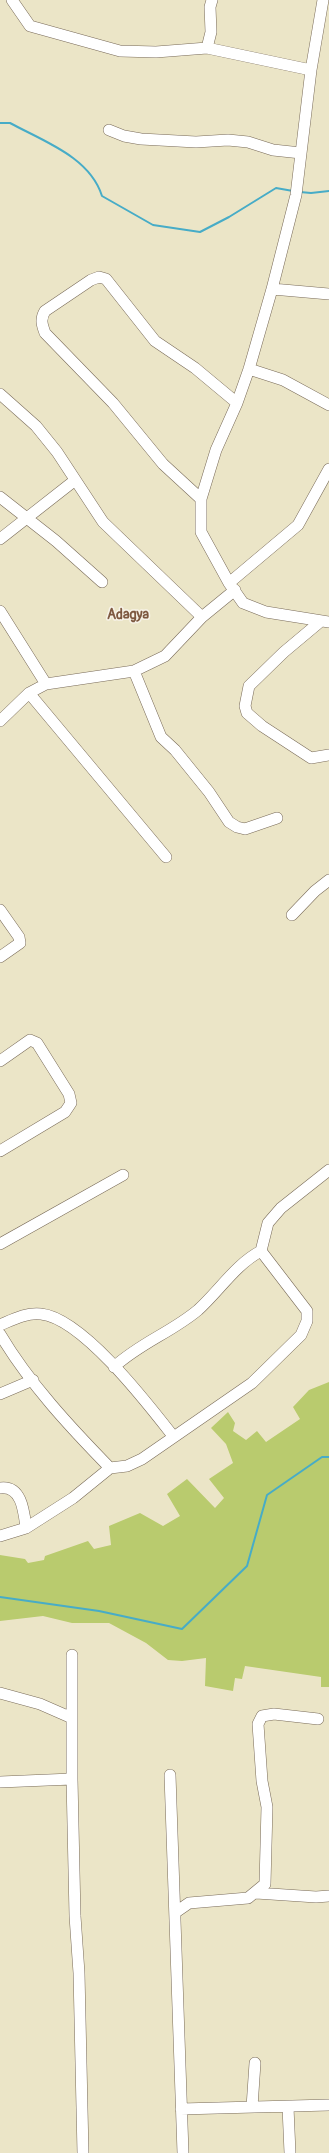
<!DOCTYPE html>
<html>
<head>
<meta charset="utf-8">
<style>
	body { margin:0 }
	canvas { display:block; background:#ebe5c7 }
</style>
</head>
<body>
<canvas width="329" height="2153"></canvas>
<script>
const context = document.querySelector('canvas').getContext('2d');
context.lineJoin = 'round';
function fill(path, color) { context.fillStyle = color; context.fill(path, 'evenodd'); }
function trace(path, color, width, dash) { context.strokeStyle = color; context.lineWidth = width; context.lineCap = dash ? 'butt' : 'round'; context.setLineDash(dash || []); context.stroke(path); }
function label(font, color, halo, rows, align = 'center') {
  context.font = font + ' Pangolin,sans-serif'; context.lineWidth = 3; context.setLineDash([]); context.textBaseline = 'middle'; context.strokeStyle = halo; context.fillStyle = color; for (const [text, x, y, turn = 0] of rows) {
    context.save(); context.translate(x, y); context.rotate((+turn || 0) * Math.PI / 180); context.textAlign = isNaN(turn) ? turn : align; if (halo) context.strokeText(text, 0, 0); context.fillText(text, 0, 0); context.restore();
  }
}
const green = new Path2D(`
	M329 1382V1687H321V1677L245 1666 242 1679 235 1678 233 1691 205 1686 206 1658 182 1661 168 1660 146 1643 109 1623H72L43 1616 0 1621V1555L25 1559 28 1563 44 1560 45 1556 88 1541 94 1549 111 1545 109 1526 140 1513 163 1526 180 1516 167 1494 187 1479 215 1508 224 1498 209 1479 233 1463 226 1444 211 1428 228 1412 235 1423 233 1431 246 1440 257 1431 266 1442 300 1419 293 1407 309 1390Z`);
const stream = new Path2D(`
	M0 123H10C43 141 90 157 102 196L153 225 200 232 229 217 276 188 293 191
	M300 192 311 193 329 191
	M0 1597 99 1611 182 1629 247 1566 267 1495 322 1457H329`);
const minor = new Path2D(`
	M12 0 30 26 120 51 156 52 207 48 311 70
	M323 0 311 70 296 195 272 289 249 369 237 403 216 450 201 499V532L229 583 243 603 266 612 329 622
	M207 48 211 32 210 7 212 0
	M109 130 124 136 141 139 196 142 228 140 248 142 273 150 301 153
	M272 289 329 294
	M249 369 283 380 329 405
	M0 394 36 426 57 452 103 522 202 617
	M0 497 56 541 102 582
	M201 499 163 464 113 403 45 333C42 325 40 319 45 311L91 280 99 277 106 279 155 341 195 368 237 403
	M0 539 74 481
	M229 583 298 525 329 469
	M0 611 46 684
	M321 621 284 652 249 686 245 706 247 713 262 726 311 758 329 755
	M134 671 161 737 175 750 209 792 229 822 237 827 245 829 277 818
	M29 693 166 857
	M0 721 29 693 46 684 134 671 165 656 202 617 235 590
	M0 910 19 937 20 943 0 957
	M292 915 315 891 329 880
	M0 1061 30 1040 37 1043 69 1094 71 1103 65 1112 0 1151
	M0 1244 123 1175
	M0 1325C12 1320 27 1312 41 1314 82 1318 148 1404 173 1436
	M0 1334C29 1383 70 1427 110 1468
	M114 1367C140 1343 172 1332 198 1310 219 1291 236 1264 261 1251L268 1223 281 1208 329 1170
	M0 1394 33 1380
	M0 1488C22 1485 24 1512 26 1528
	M0 1536 26 1528 73 1498 110 1468 127 1466 142 1459 252 1383 301 1335 307 1321V1311L261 1251
	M72 1655V1779L75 1916 79 1973 83 2153
	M0 1693 40 1704 72 1718
	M170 1775 183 2153
	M0 1782 72 1779
	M256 1893 316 1897 329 1896
	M176 1912 189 1903 248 1898 265 1884 267 1807 262 1781 258 1724 262 1716 274 1714 318 1719
	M252 2107 255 2063
	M288 2107 290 2153
	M181 2109 329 2105`);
const quarterNames = [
	["Adagya",128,615]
];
fill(green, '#b9cb6e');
trace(stream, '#47acc7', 2);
trace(minor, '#796b59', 12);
trace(minor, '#fff', 11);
label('bold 14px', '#7e5941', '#f7f3e8', quarterNames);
</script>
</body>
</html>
